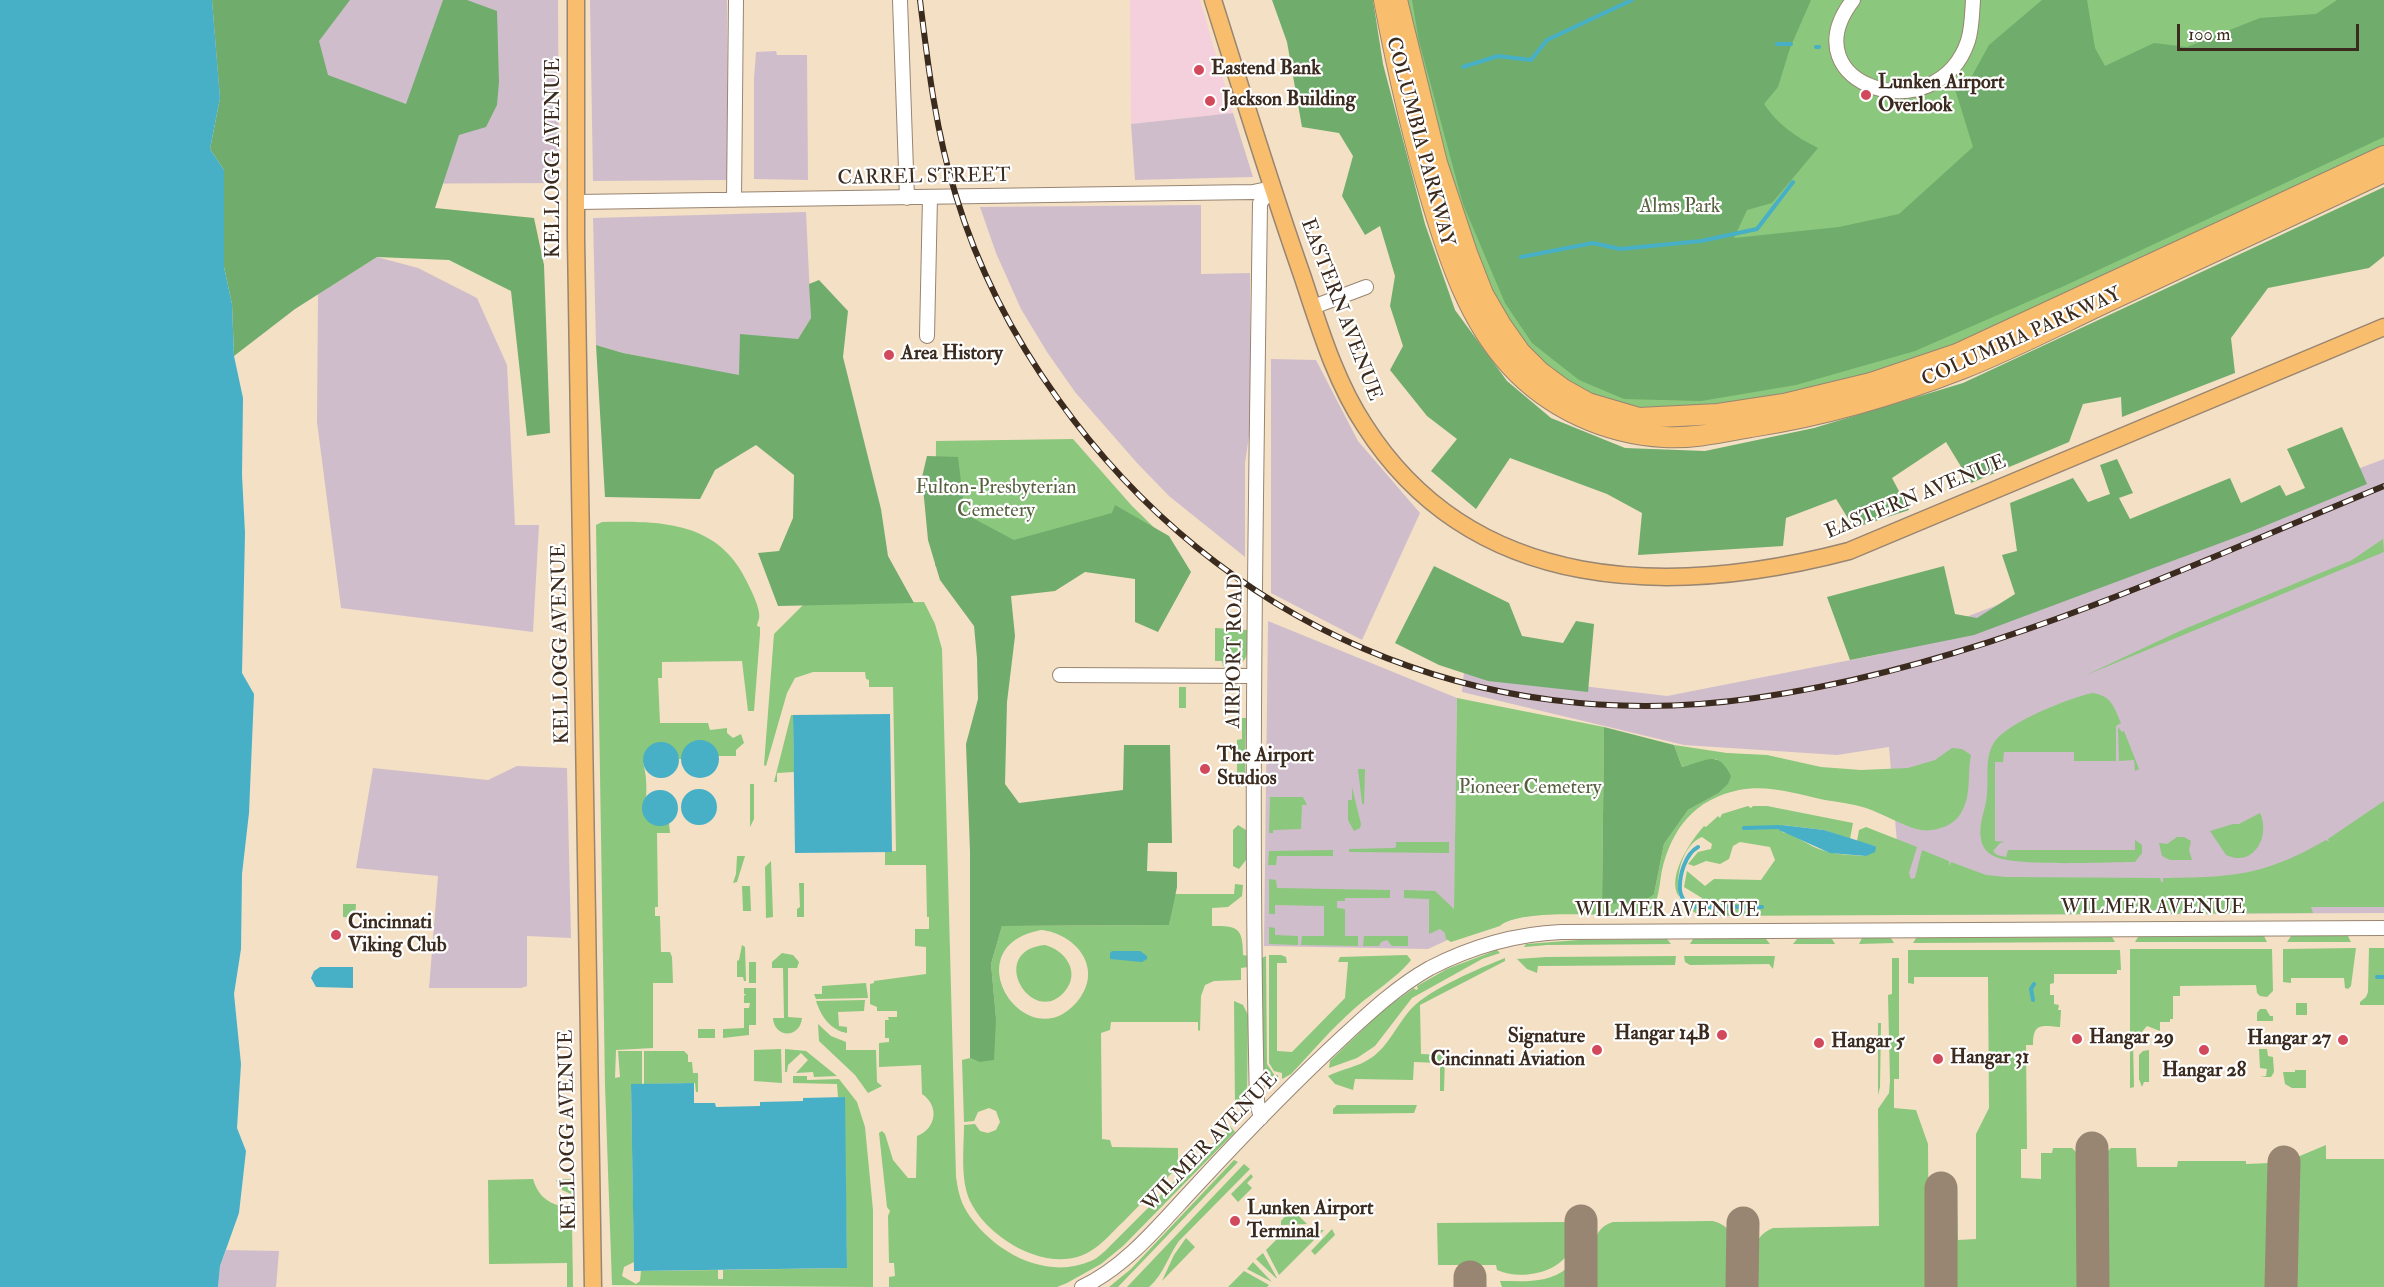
<!DOCTYPE html>
<html>
<head>
<meta charset="utf-8">
<style>
	body { margin:0 }
	#map { position:relative; width:2384px; height:1287px; overflow:hidden; background:#f4e0c5; font-family:"IM FELL Double Pica",serif }
	canvas { display:block }
	.scale { position:absolute; left:2177px; top:24px; width:182px; height:27px; box-sizing:border-box; border:3px solid #3b2a1e; border-top:0; padding-left:8px; font-size:18px; line-height:21px; white-space:nowrap; color:#3b2a1e; -webkit-text-stroke:4px #fff; paint-order:stroke }
</style>
</head>
<body>
<div id="map">
<canvas width="2384" height="1287"></canvas>
<div class="scale">100 m</div>
</div>
<script>
const context = document.querySelector('canvas').getContext('2d');
context.lineJoin = 'round';
function fill(path, color) { context.fillStyle = color; context.fill(path, 'evenodd'); }
function trace(path, color, width, dash) { context.strokeStyle = color; context.lineWidth = width; context.lineCap = dash ? 'butt' : 'round'; context.setLineDash(dash || []); context.stroke(path); }
function label(font, color, halo, rows, align = 'center') {
  context.font = font + ' "IM FELL Double Pica",serif'; context.lineWidth = 4.5; context.setLineDash([]); context.textBaseline = 'middle'; context.strokeStyle = halo; context.fillStyle = color; for (const [text, x, y, turn = 0] of rows) {
    context.save(); context.translate(x, y); context.rotate((+turn || 0) * Math.PI / 180); context.textAlign = isNaN(turn) ? turn : align; if (halo) context.strokeText(text, 0, 0); context.fillText(text, 0, 0); context.restore();
  }
}
const built = new Path2D(`
	M1130 0H1200L1233 113 1131 124Z`);
const industrial = new Path2D(`
	M212 0H558L559 183 333 184 220 98Z
	M590 0H727L728 180 593 181Z
	M776 51 777 55H807L808 180 754 179V78L756 52Z
	M1233 113 1253 177 1135 180 1131 124Z
	M1201 205V274L1250 273V429L1245 463V557L1169 496 1137 463 1075 392 1047 352 1021 309 996 253 980 207Z
	M806 212 811 318 798 339 739 376 623 353 596 345 593 218Z
	M377 257 418 268 477 298 507 365 515 525H539L533 632 341 608 317 422 318 294Z
	M1271 359 1316 360 1358 441 1420 513 1362 640 1271 593Z
	M2384 459V913L1903 915 1889 747 1837 755 1684 745 1462 692 1464 672 1667 696 1881 654V649Z
	M1268 621 1457 698 1454 937 1428 949 1264 946Z
	M517 766 567 768 571 938 527 936V986L521 988H429L438 876 356 868 373 768 488 780Z
	M226 1250 279 1251 276 1287H218L220 1266Z`);
const green = new Path2D(`
	M1397 0H2384V156L1871 383 1639 418 1563 389 1483 294Z
	M1073 439 1132 506 1174 547 935 566 936 441Z
	M602 522C661 521 720 521 748 584 752 592 761 610 759 619 758 622 757 624 757 626L760 627V634L754 711H748L742 661 662 662V678H658L660 723H708L710 730 727 728V733L733 738 741 734 744 743 736 750V756H718L714 747 704 741 681 759H679L677 753 643 763C646 772 647 787 646 797 644 808 640 820 655 823 661 824 664 825 669 823L670 833H657L658 907H655V916H660L661 952H670L672 957 673 983H653V1048L616 1050 615 1078 620 1077 618 1051H642V1084H631L634 1262 624 1267 622 1276 636 1284 640 1281 641 1271 718 1270V1279H723V1270L847 1268 844 1097H838L837 1084 793 1083V1076H807V1080L839 1079 857 1102 865 1127 873 1210V1287L612 1285 605 1085 596 525Z
	M2383 539 2384 552 2084 676 2182 630 2352 560Z
	M924 602 935 624 942 649 956 1177C958 1190 960 1201 967 1212 992 1251 1045 1281 1091 1261 1098 1258 1104 1252 1109 1247L1230 1126 1235 1132 1123 1246 1101 1264 1067 1283 1057 1287H889V1277L895 1276 894 1263H889L888 1216 890 1211 887 1207 879 1133 882 1131 885 1134 893 1160 908 1178H916L917 1136C936 1129 940 1106 922 1094L921 1065 879 1067V1043L889 1042V1038H885V1020H889L888 1017H897V1011H877V1007L870 1004V984L874 983V981L926 974V947L915 946V929H929V917H927L926 865H885V852L896 851 893 687H869V680L866 679 865 672H813L795 678 787 693 766 766 764 765 774 634 804 604Z
	M1215 628 1248 630C1247 654 1252 666 1223 666L1222 661H1215Z
	M1179 687H1186V708H1179Z
	M2092 693C2111 695 2114 707 2121 723L2116 726V761H2074V752H2004L2003 762H1995V841L2005 842 2000 843 1993 851 1997 855 2006 857 2008 850H2135V840L2142 845V853L2135 862C2107 862 2013 867 1994 856 1987 853 1982 847 1981 839 1978 823 1986 810 1987 794 1989 776 1984 757 1995 741 2009 722 2069 698 2092 693Z
	M1457 698 1604 727 1602 904 1654 894 1664 844 1688 810 1717 794V759L1682 767 1674 745 1727 753 1767 755 1821 767 1861 770 1908 768 1935 760 1952 748 1962 749 1971 755C1967 775 1972 795 1961 813 1954 826 1935 832 1921 830 1902 826 1884 814 1866 808 1853 804 1838 802 1825 800 1798 794 1767 784 1739 790 1695 799 1672 828 1662 870 1660 880 1659 897 1654 906 1649 912 1642 915 1634 917 1607 915 1518 909 1500 926L1451 942 1446 939 1445 933 1440 929 1429 934V899L1404 898V890L1435 891 1454 909Z
	M791 715H793L794 772 777 773V782H774Z
	M1242 718H1246L1245 781 1240 787H1237V740L1242 739Z
	M2118 727 2122 732 2124 731 2139 769 2135 771 2134 760 2119 761Z
	M1358 769H1365L1364 805 1362 803Z
	M750 784H754V819L750 827Z
	M1352 787 1361 824 1360 828 1354 831 1348 820V800H1352Z
	M1270 797H1303L1307 805H1302L1301 829 1273 830V833H1269Z
	M2384 801V907H2311L2313 913 1700 916 1691 910 1683 897 1688 902 1697 904 1702 898 1684 887 1687 871 1705 886 1714 879 1761 880 1775 860 1770 847 1740 842 1733 846 1729 859 1720 864 1706 861 1694 866 1688 864 1698 852 1711 849 1712 844 1702 837C1682 845 1675 877 1679 897 1666 877 1690 842 1704 826L1706 827 1718 816 1720 818 1722 814 1748 806 1751 808 1753 806H1767L1853 823 1850 839 1824 830 1783 825 1782 832C1797 835 1808 846 1822 850 1836 855 1852 855 1866 856L1875 846 1857 841 1859 830 1866 827 1917 847 1909 873 1911 879 1915 878 1922 850 1949 861V866L1951 862 1986 875 2006 877 2160 878 2161 882H2163V878C2234 877 2263 876 2326 840L2329 842 2328 839Z
	M2260 813C2271 837 2253 868 2226 855L2210 831 2233 824H2239Z
	M1238 825 1246 830V860L1239 869 1233 866V830Z
	M2177 837H2184L2191 841 2189 850 2192 860H2170L2162 856 2159 843 2167 844Z
	M1396 842H1449V853L1349 852V849L1394 848 1396 847Z
	M1333 850V856H1277L1276 865H1268L1269 851Z
	M737 856H745L737 882 733 883 736 874Z
	M771 861 773 917 766 918 765 867Z
	M1269 879 1276 880 1277 888 1390 890V898H1345V901H1337V908L1345 909V936H1358V946L1301 945 1302 936H1324V906L1275 905V914H1269Z
	M799 883H804V917H797V909L800 907Z
	M1235 884 1243 885 1242 896 1228 907 1212 908V926C1237 926 1243 927 1243 955L1248 956V967L1241 968V980L1214 981 1205 985 1201 996 1200 1031 1198 1030V1022H1111L1110 1030 1101 1033 1102 1139 1110 1140 1112 1147 1178 1148V1167C1160 1185 1141 1203 1123 1222 1112 1232 1102 1245 1089 1252 1049 1275 988 1239 970 1201 960 1179 964 1148 964 1125L975 1124 980 1131 988 1133 996 1130 1000 1122 996 1111 989 1108 978 1112 974 1121 964 1122 962 1060 970 1058 979 1062 996 1018 991 964 1002 926 1169 925 1174 894H1234ZM1041 930C1074 933 1103 966 1080 998 1030 1066 949 947 1041 930Z
	M742 886H750L751 911H743Z
	M343 904H356L355 918 343 917Z
	M1269 927 1275 928V935L1298 936V945L1269 944Z
	M1364 936H1408V946H1392L1387 940 1381 942 1379 946H1363Z
	M2264 936 2267 942H2135L2138 937Z
	M2291 936H2348L2351 942H2287Z
	M2112 937 2115 942 1913 943 1916 938Z
	M1862 938H1891L1894 943 1859 944Z
	M1667 939 1671 944 1547 945 1524 947 1526 944 1579 940Z
	M1693 939H1766L1770 944H1690Z
	M1797 939H1832L1835 944H1793Z
	M742 945 745 947 746 981H744L743 977H737V961L739 960Z
	M1045 945C1065 950 1081 972 1065 991 1033 1030 985 951 1045 945Z
	M2356 948 2351 986 2348 989 2345 988 2344 978H2291V983L2283 982V949Z
	M2369 948H2384V1005H2360V1002L2366 997 2368 992Z
	M2130 949H2272L2273 991 2267 997 2260 996 2257 993 2256 985 2180 986V996H2173V1019H2170V1022H2160V1031L2147 1026 2140 1034 2141 1041H2133L2134 1087 2130 1088Z
	M1497 950 1500 953 1482 959 1412 998 1375 1046 1357 1058 1329 1068 1330 1061 1383 1010 1414 988 1416 990 1418 989 1417 986 1447 969Z
	M1908 950H2120L2121 970H2117V974H2054V983L2050 984V995H2054V1004L2059 1005 2058 1010H2061L2060 1027C2042 1026 2033 1022 2033 1045H2026L2027 1149H2021V1178L2041 1179V1153H2052L2053 1148H2072L2077 1153 2078 1287H1952V1189L1957 1185 1958 1240 1976 1239V1134L1989 1108 1988 977H1914V984L1908 983Z
	M782 953 793 955 799 962 797 968H788V1017L802 1018C800 1039 774 1038 773 1018H784L783 968H772V962Z
	M1269 955H1281L1286 957 1287 963H1277V1051L1292 1052 1345 998 1348 962H1338L1340 957 1407 955 1411 960C1399 976 1372 993 1355 1008 1332 1028 1312 1052 1291 1074L1282 1079V1073L1274 1071 1269 1063Z
	M1266 956 1267 1064 1275 1076 1278 1075V1079L1271 1077 1264 1069 1262 1053 1260 959Z
	M1676 956 1675 965 1538 966 1537 973 1527 969 1517 959 1546 957Z
	M1684 956H1775L1773 969 1769 964 1690 965 1685 962Z
	M1505 958V961L1420 1005 1421 1054 1445 1055 1444 1091H1440V1063L1414 1062 1413 1080 1355 1079 1353 1090 1335 1084 1328 1076C1342 1069 1358 1067 1371 1058 1389 1046 1397 1024 1412 1008 1430 989 1480 968 1505 958Z
	M1892 958H1899V1079H1894V1108L1916 1110 1928 1144 1929 1287H1755C1753 1263 1748 1238 1773 1228L1879 1226 1878 1109 1889 1093 1890 1081 1888 995 1892 994Z
	M749 962H756V983H749Z
	M866 983 868 998 816 999 814 994H822V986Z
	M744 988H756V1025H749V1035L723 1038V1029L744 1028V1008H749L750 1003H744V996L746 994H744Z
	M865 1000 864 1011 838 1012 839 1026 847 1027V1033C830 1030 821 1016 816 1001Z
	M1234 1001 1243 1005 1248 1015 1247 1106H1235Z
	M2296 1003H2307V1015H2296Z
	M2260 1009H2266L2270 1016H2273V1021H2257V1013Z
	M1878 1023H1881L1880 1087 1878 1095Z
	M818 1024 831 1036 846 1042V1050H876L877 1082 882 1086 868 1093 855 1075 819 1041Z
	M698 1029H715V1038H698Z
	M781 1049 782 1083 754 1081V1050Z
	M785 1049 806 1051 837 1076 814 1077 813 1072 796 1073 808 1060 801 1053 788 1065 787 1072H785Z
	M2259 1049H2267L2268 1056 2273 1057 2274 1072 2271 1077H2260L2266 1076 2267 1069 2260 1068Z
	M2149 1050V1082H2144L2142 1087 2139 1079V1055L2143 1051Z
	M644 1051H684L688 1055V1062H692L693 1073H698V1092H696L695 1083 644 1084Z
	M2295 1070H2306V1088H2292L2285 1084 2283 1072H2295Z
	M1337 1105H1417L1414 1113 1333 1114V1109Z
	M2326 1145V1159H2384V1287H2296L2295 1158Z
	M2111 1148H2136L2137 1167H2177L2178 1161H2246V1164L2270 1163V1287H2105L2106 1153Z
	M1234 1160 1238 1162 1118 1287H1109L1131 1269Z
	M1244 1164 1250 1169 1179 1241C1168 1256 1164 1274 1149 1287H1127Z
	M1251 1174 1253 1177 1247 1183 1252 1188 1238 1202 1231 1194Z
	M533 1179C537 1193 546 1203 561 1206V1223L572 1222 573 1287H567V1263L489 1264 488 1180Z
	M572 1179 573 1195 562 1190 556 1180Z
	M1292 1209 1307 1224 1281 1225V1221Z
	M1713 1221C1719 1223 1726 1225 1729 1232 1735 1243 1733 1274 1732 1287H1594C1594 1265 1586 1229 1613 1222Z
	M1566 1222 1567 1255C1554 1274 1518 1280 1497 1270L1496 1265H1438L1437 1223Z
	M1332 1229 1335 1235 1315 1255 1311 1251Z
	M1324 1230 1279 1275 1266 1250 1285 1231Z
	M1186 1238 1195 1247 1162 1281 1174 1255Z
	M1263 1253 1277 1278H1276L1256 1259Z
	M1253 1262 1272 1282 1247 1269Z
	M1567 1268 1568 1287H1502L1500 1281C1524 1281 1548 1284 1567 1268Z
	M1244 1271 1269 1285 1267 1287H1228Z`);
const forest = new Path2D(`
	M212 0H350L319 41 328 75 406 104 443 0H467L497 11 499 82 497 105 486 127 459 135 435 208 534 218 544 265 550 433 527 436 511 291 449 260 377 257 295 309 234 356 232 304 224 267V170L210 149 220 98Z
	M1272 0H1373L1383 64 1425 224 1455 310 1507 381 1551 418 1625 448 1705 451 1814 428 1963 383 2384 187V256L2369 268 2268 288 2231 338 2235 373 2122 417 2121 397 2083 404 2069 442 1971 483 1946 442 1892 478 1909 510 1854 528 1836 499 1786 518 1783 546 1638 555 1642 513 1607 494 1510 458 1476 509 1431 471 1457 439 1427 416 1390 370 1403 346 1390 306 1395 276 1380 226 1365 235 1342 196 1353 156 1339 133 1302 127 1287 42Z
	M1412 0H1811L1790 48 1778 87 1764 104C1778 125 1796 137 1818 148L1772 203 1747 210 1734 238 1839 227 1899 214 1973 147 1955 89 1967 85 1989 45 2042 0H2087L2095 48 2105 66 2154 43 2187 47 2260 18 2316 14 2337 0H2384V137L2064 286 1915 351 1796 385 1701 401 1624 399 1579 380 1532 343 1505 303 1463 204 1419 41Z
	M819 280 848 311 843 357 881 509 888 556 914 603 778 606 758 553 779 551 793 518 794 475 756 445 715 470 700 499 605 497 596 345 623 353 739 375 740 334 798 339 811 318 809 284Z
	M2342 427 2367 484 2250 532 1974 635 1850 660 1827 597 1944 566 1955 614 1977 618 2015 594 2002 555 2017 551 2010 503 2073 478 2088 502 2110 494 2100 465 2117 459 2133 493 2119 498 2130 519 2230 478 2241 503 2280 485 2286 496 2305 488 2287 449Z
	M927 456 958 457 965 514 1014 540 1112 513 1115 505 1169 536 1191 572 1158 632 1135 622V579L1085 572 1055 591 1011 596 1015 636 1007 702 1005 784 1019 803 1123 790 1124 745H1170L1172 843H1148L1147 871 1177 872V887L1169 925 1002 926 991 964 996 1018 994 1060 979 1062 970 1058V851L966 744 978 699 977 658 974 626 940 580 928 540 922 477Z
	M1434 566 1509 603 1522 636 1563 643 1576 621 1594 624 1588 692 1488 681 1439 665 1395 643Z
	M1604 727 1674 745 1682 767C1708 761 1717 749 1731 776L1728 784 1717 794 1688 810 1664 844 1654 894 1643 902 1602 904Z`);
const water = new Path2D(`
	M0 0H212L220 98 210 149 224 170V267L232 304 234 356 243 398 242 475 245 533 242 673 254 694 249 813 242 874 241 949 234 994 241 1064 237 1128 246 1151 239 1213 220 1266 218 1287H0Z
	M890 714 892 852 795 853 793 715Z
	M681 759a19 19 0 1 1 38 0a19 19 0 1 1-38 0Z
	M643 760a18 18 0 1 1 36 0a18 18 0 1 1-36 0Z
	M681 807a18 18 0 1 1 36 0a18 18 0 1 1-36 0Z
	M642 808a18 18 0 1 1 36 0a18 18 0 1 1-36 0Z
	M1782 825 1824 830 1875 846 1876 848 1875 852 1866 856 1830 853 1779 830V827Z
	M1112 951H1140L1147 956V959L1142 962 1110 959V953Z
	M320 967H353V988L316 987 311 978 314 971Z
	M694 1083V1103H715L716 1107 760 1106V1102L803 1101V1098L845 1097 847 1268 634 1271 631 1084Z`);
const stream = new Path2D(`
	M1777 44H1791
	M1816 47H1819
	M1463 67 1498 56 1531 60 1547 40 1632 0
	M1521 257 1593 243 1620 249 1701 241 1757 229 1793 182
	M1744 828 1779 827
	M1698 847C1685 854 1679 876 1680 890 1680 896 1685 902 1688 907H1762
	M2377 977H2384
	M2033 1000 2031 989 2034 984`);
const taxiway = new Path2D(`
	M2092 1148 2093 1287
	M1470 1287V1277
	M1581 1287V1221
	M1742 1287 1743 1223
	M1941 1287V1188
	M2281 1287 2284 1162`);
const minor = new Path2D(`
	M900 0 907 198
	M1853 0C1787 86 1937 133 1968 41 1972 28 1972 14 1973 0
	M734 200 736 0
	M577 202 1253 192 1272 188
	M1313 307 1366 287
	M927 336 930 197
	M1060 675 1254 676
	M1261 1118 1257 1102C1250 802 1256 502 1260 203L1272 188
	M1082 1287C1126 1267 1161 1223 1194 1188 1242 1136 1292 1084 1344 1036 1371 1011 1398 986 1430 968 1471 947 1515 934 1561 932L2384 928`);
const major = new Path2D(`
	M576 0V239L593 1287
	M1213 0C1242 92 1270 184 1302 275 1319 326 1335 381 1365 426 1474 596 1673 597 1849 551L2384 327`);
const highway = new Path2D(`
	M1384 0C1397 68 1412 136 1432 202 1449 259 1469 320 1510 365 1549 408 1606 434 1664 437 1692 439 1723 432 1751 427 1823 416 1895 395 1964 368 2009 350 2054 327 2098 306 2193 262 2288 216 2384 172
	M1397 0 1437 163 1467 253 1483 294 1501 325 1520 352 1540 372 1563 389 1588 403 1639 418 1718 414 1784 404 1871 383 1957 354 2384 156`);
const rail = new Path2D(`
	M920 0C928 66 936 133 956 196 978 269 1014 338 1058 399 1220 626 1479 738 1755 698 1976 667 2179 570 2384 486`);
const markers = [
	[1199,70,6,"#d1495b"],
	[1866,95,6,"#d1495b"],
	[1210,101,6,"#d1495b"],
	[889,355,6,"#d1495b"],
	[1205,769,6,"#d1495b"],
	[336,935,6,"#d1495b"],
	[1722,1035,6,"#d1495b"],
	[2077,1039,6,"#d1495b"],
	[2343,1040,6,"#d1495b"],
	[1819,1043,6,"#d1495b"],
	[1597,1050,6,"#d1495b"],
	[2204,1050,6,"#d1495b"],
	[1938,1059,6,"#d1495b"],
	[1235,1221,6,"#d1495b"]
];
const poiNames = [
	["Eastend Bank",1211,70],
	["Lunken Airport",1878,84],
	["Overlook",1878,107],
	["Jackson Building",1222,101],
	["Area History",901,355],
	["The Airport",1217,757],
	["Studios",1217,780],
	["Cincinnati",348,924],
	["Viking Club",348,947],
	["Hangar 14B",1710,1035,"right"],
	["Signature",1585,1038,"right"],
	["Cincinnati Aviation",1585,1061,"right"],
	["Hangar 29",2089,1039],
	["Hangar 27",2331,1040,"right"],
	["Hangar 5",1831,1043],
	["Hangar 31",1950,1059],
	["Hangar 28",2204,1072,"center"],
	["Lunken Airport",1247,1210],
	["Terminal",1247,1233]
];
const streetNames = [
	["COLUMBIA PARKWAY",1419,142,75],
	["KELLOGG AVENUE",555,158,-90],
	["CARREL STREET",924,178,-1],
	["EASTERN AVENUE",1340,310,69],
	["COLUMBIA PARKWAY",2022,338,-24],
	["EASTERN AVENUE",1916,498,-22],
	["KELLOGG AVENUE",562,644,-91],
	["AIRPORT ROAD",1236,651,-89],
	["WILMER AVENUE",2153,909],
	["WILMER AVENUE",1667,912],
	["KELLOGG AVENUE",569,1130,-91],
	["WILMER AVENUE",1211,1143,-46]
];
const parkNames = [
	["Alms Park",1680,208],
	["Fulton-Presbyterian",996,489],
	["Cemetery",996,512],
	["Pioneer Cemetery",1530,789]
];
fill(built, '#f4cfdc');
fill(industrial, '#d0bdcc');
fill(green, '#8bc77c');
fill(forest, '#70ac6c');
fill(water, '#47afc6');
trace(stream, '#47afc6', 4);
trace(taxiway, '#988572', 33);
trace(minor, '#988572', 16);
trace(major, '#988572', 19);
trace(highway, '#988572', 22);
trace(minor, '#fff', 14);
trace(major, '#f9be6d', 16);
trace(highway, '#f9be6d', 20);
trace(rail, '#3b2a1e', 6);
trace(rail, '#fff', 4, [11]);
for (const [x, y, r, color] of markers) { const dot = new Path2D(); dot.arc(x, y, r, 0, 2 * Math.PI); context.fillStyle = color; context.fill(dot); trace(dot, '#fff', 2); }
label('bold 20px', '#3b2a1e', '#fff', poiNames, 'left');
label('20px', '#3b2a1e', '#fff', streetNames);
label('20px', '#57613f', '#fff', parkNames);
</script>
</body>
</html>
